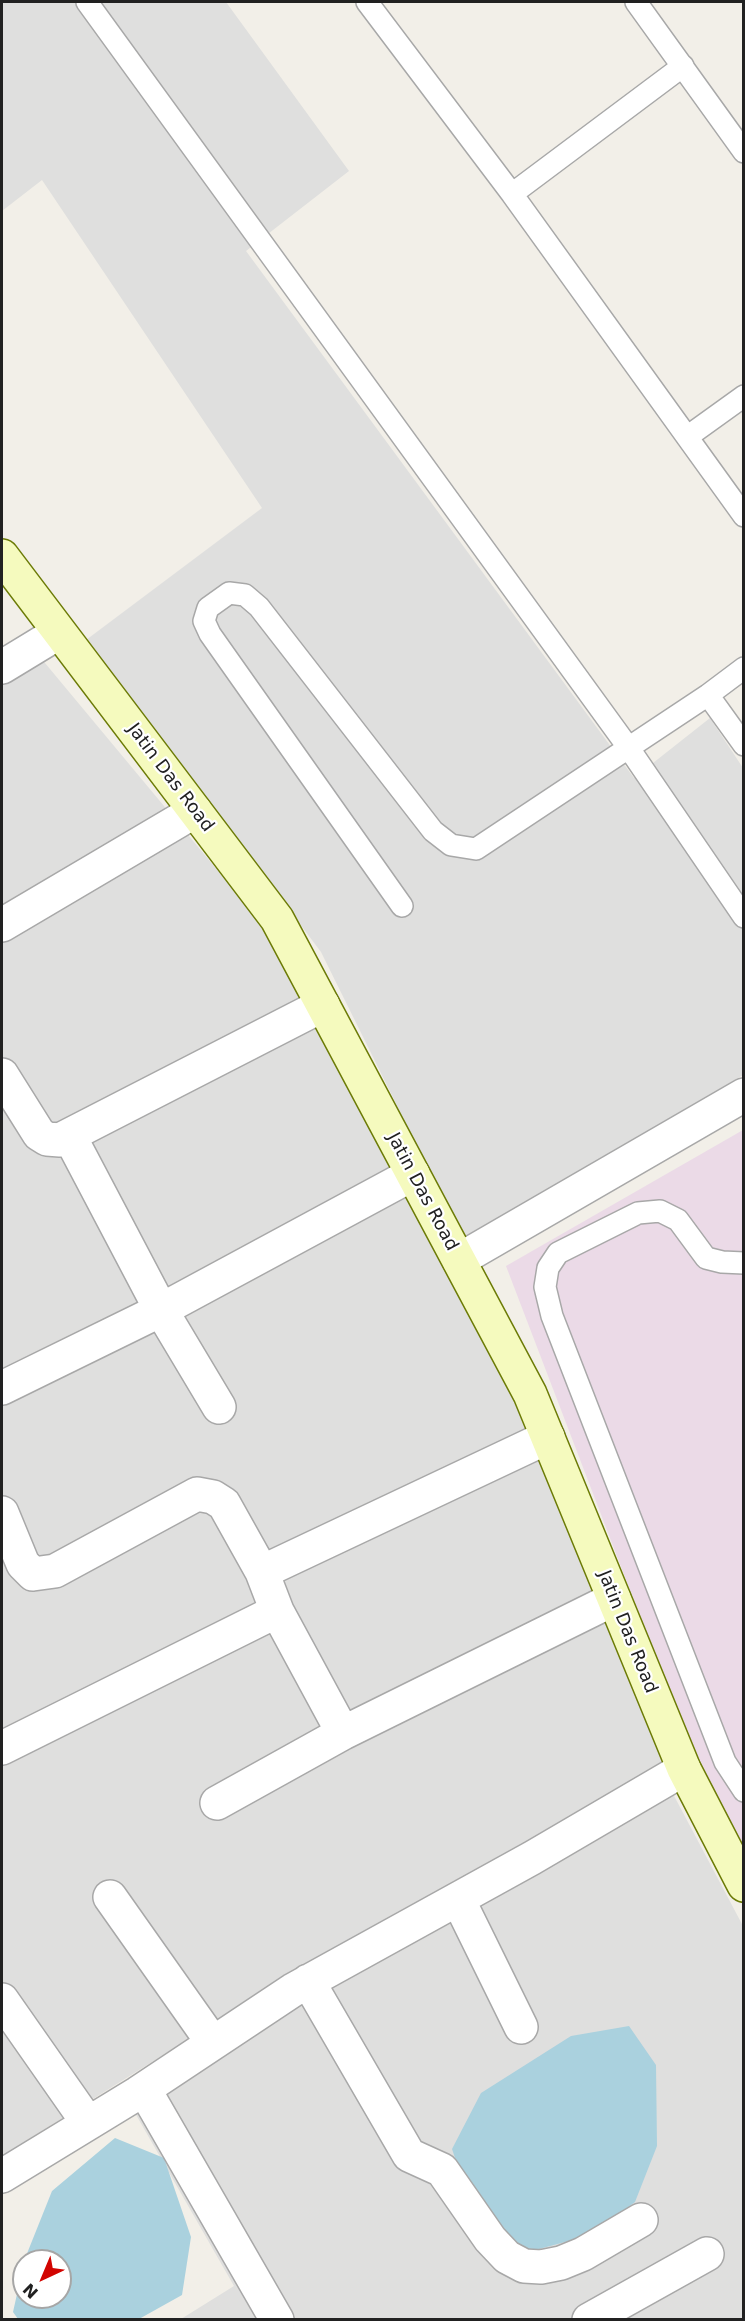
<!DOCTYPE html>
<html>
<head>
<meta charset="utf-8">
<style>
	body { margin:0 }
	#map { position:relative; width:745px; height:2321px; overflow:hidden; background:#f2efe8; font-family:"DejaVu Sans",sans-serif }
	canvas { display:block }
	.frame { position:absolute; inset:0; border:3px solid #212121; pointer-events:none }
	.north { position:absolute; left:12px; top:2249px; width:60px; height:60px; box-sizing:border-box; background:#fff; border:2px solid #a6a6a6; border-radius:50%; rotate:224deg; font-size:16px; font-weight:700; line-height:24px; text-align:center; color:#212121 }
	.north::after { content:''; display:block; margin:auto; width:21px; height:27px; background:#d20501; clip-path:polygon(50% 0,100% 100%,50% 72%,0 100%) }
</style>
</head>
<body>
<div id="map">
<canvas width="745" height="2321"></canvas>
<div class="frame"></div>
<div class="north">N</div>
</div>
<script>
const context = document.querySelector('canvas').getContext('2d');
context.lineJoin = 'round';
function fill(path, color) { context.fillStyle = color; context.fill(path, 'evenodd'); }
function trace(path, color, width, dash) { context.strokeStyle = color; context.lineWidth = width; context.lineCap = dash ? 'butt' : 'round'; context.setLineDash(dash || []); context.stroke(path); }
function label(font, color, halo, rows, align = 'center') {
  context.font = font + ' "DejaVu Sans",sans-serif'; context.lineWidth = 4.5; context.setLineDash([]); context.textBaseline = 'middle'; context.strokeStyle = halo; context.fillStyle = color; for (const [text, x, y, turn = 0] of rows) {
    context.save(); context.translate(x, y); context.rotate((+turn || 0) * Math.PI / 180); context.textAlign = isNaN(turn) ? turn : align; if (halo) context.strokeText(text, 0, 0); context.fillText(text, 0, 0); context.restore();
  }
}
const residential = new Path2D(`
	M2 2H226L349 171 246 251 634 778 710 718 743 768V1075L465 1243 321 952 86 640 262 508 42 180 2 211Z
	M40 657 263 925 524 1404 668 1765 300 1969 2 2156V680Z
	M672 1792 743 1926V2319H181L234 2286 135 2113 283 2007Z`);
const industrial = new Path2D(`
	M743 1130V1847L693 1755 506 1266Z`);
const water = new Path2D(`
	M629 2026 656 2065 657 2146 635 2202 591 2235 513 2256 475 2217 452 2149 481 2093 571 2036Z
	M115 2138 164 2158 191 2237 182 2295 139 2319H18L13 2312 24 2263V2297H60V2261H24L52 2191Z`);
const lane = new Path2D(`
	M87 2 628 747 744 917
	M367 2 512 194 744 516
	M636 2 744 152
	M512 194 683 66
	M687 437 744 396
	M708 695 744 745
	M402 906 210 634 204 621 208 608 229 593 245 595 259 607 433 831 451 845 476 849 708 695 744 668
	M744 1263 722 1262 706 1258 678 1220 660 1211 638 1213 558 1253 548 1268 545 1287 552 1316 725 1762 744 1791`);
const street = new Path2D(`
	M2 667 58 633
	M2 925 195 811
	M2 1075 39 1134 47 1139 60 1140 323 1005
	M70 1137 161 1310 219 1407
	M459 1260 744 1095
	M2 1388 161 1310 413 1174
	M2 1513 23 1564 33 1574 55 1571 197 1494 213 1497 224 1504 262 1572 277 1611 343 1733
	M262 1572 548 1437
	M2 1748 277 1611
	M217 1803 343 1733 614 1599
	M110 1897 213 2043
	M458 1899 521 2027
	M308 1981 409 2155 442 2170 490 2239 507 2257 524 2266 541 2267 561 2263 583 2254 641 2220
	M2 2000 88 2123
	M144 2089 277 2320
	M2 2176 138 2093 293 1990 532 1858 684 1769
	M589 2320 707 2254`);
const secondary = new Path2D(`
	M2 556 277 919 530 1394 684 1769 744 1885`);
const streetNames = [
	["Jatin Das Road",170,778,53],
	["Jatin Das Road",422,1192,62],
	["Jatin Das Road",627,1632,68]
];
fill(residential, '#dfdfde');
fill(industrial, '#ebdae7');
fill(water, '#aad1de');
trace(lane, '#a8a8a8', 24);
trace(street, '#a8a8a8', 36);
trace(secondary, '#6c7b06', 36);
trace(lane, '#fff', 21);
trace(street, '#fff', 33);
trace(secondary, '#f5fabe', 33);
label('18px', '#212121', '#fff', streetNames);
</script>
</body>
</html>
